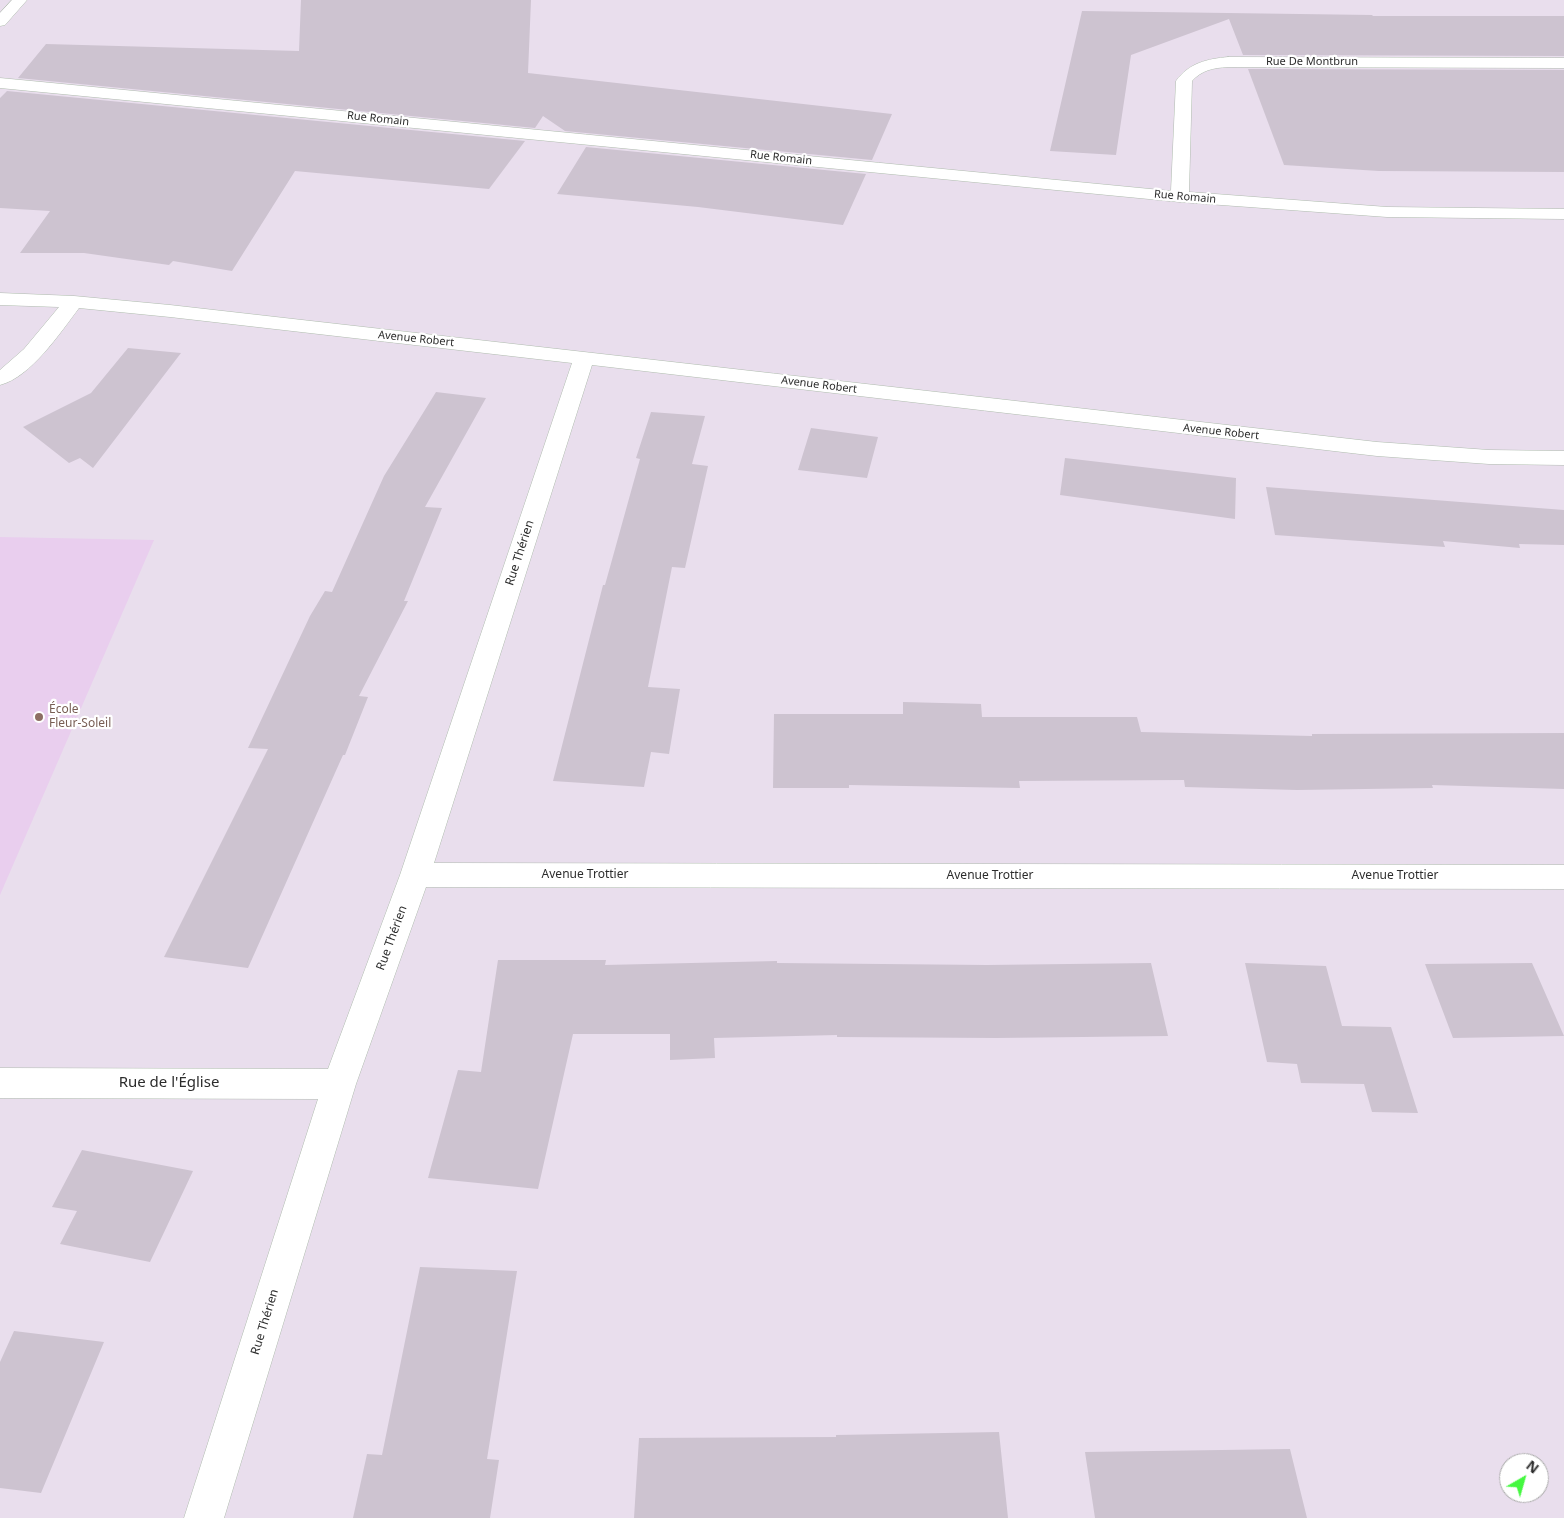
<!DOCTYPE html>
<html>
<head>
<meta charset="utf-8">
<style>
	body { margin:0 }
	#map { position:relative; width:1564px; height:1518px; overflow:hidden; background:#e9deed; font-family:"Noto Sans",sans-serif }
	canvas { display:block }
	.north { position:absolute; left:1499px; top:1453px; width:50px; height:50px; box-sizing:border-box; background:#fff; border:1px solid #ababab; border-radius:50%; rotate:38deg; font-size:14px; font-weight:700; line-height:20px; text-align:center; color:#2c2c2c }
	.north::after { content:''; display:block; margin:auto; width:18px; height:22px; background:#44f840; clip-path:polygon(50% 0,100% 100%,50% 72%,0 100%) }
</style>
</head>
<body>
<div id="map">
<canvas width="1564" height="1518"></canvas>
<div class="north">N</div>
</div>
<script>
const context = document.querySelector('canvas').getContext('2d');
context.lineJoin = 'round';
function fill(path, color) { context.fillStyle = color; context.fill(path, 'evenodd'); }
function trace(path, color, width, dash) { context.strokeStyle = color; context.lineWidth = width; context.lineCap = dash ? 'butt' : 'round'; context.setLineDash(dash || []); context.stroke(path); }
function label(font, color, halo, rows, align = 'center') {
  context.font = font + ' "Noto Sans",sans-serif'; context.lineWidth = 4.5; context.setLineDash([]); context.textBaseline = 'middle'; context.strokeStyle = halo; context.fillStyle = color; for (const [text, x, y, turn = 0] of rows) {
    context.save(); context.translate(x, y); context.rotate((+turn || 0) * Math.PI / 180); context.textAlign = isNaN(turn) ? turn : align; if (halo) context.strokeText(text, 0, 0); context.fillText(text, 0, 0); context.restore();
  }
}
const education = new Path2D(`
	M0 537 154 540 0 895Z`);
const building = new Path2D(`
	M301 0H531L528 73 892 114 872 160 565 131 543 116 535 128 18 78 46 44 299 51Z
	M1082 11 1372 15 1373 16H1564V56L1243 55 1229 19 1131 55 1116 155 1050 151Z
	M1248 69 1564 70V172L1379 171 1284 165Z
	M7 91 525 141 489 189 295 171 232 271 173 261 169 265 84 253H20L50 211 0 208V98Z
	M586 147 866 174 843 225 698 207 557 194Z
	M128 348 181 353 93 468 80 458 69 463 23 427 91 393Z
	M436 392 486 398 425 507 442 508 404 601H408L359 696 368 697 345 755H343L248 968 164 957 268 749 248 748 310 616 325 591 332 592 384 476Z
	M651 412 705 416 692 464 708 466 685 568 672 567 648 687 680 689 669 754 651 752 644 787 553 781 603 585H605L640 459 636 458Z
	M811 428 878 437 867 478 798 470Z
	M1065 458 1236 478 1235 519 1060 495Z
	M1266 487 1564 510V545L1519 544 1520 548 1443 541 1445 547 1275 535Z
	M903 702 981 704 982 717H1137L1141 732 1312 736V734L1564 733V789L1432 785 1433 788 1297 790 1185 787 1184 780 1019 781 1020 788 849 785V788H773L774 714H903Z
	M498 960H606L605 965 777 961V963L987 965 1151 963 1168 1036 996 1038 837 1037V1035L714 1038 715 1058 670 1060V1034H573L538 1189 428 1178 458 1070 481 1072Z
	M1245 963 1326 966 1342 1026 1391 1027 1418 1113 1372 1112 1364 1084 1301 1083 1297 1064 1267 1062Z
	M1532 963 1564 1036 1453 1038 1425 964Z
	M82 1150 193 1171 150 1262 60 1244 77 1211 52 1207Z
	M420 1267 517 1271 487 1459 499 1460 490 1518H353L367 1454 382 1455Z
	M14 1331 104 1342 41 1493 0 1488V1362Z
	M999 1432 1008 1518H634L639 1438 836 1437V1435Z
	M1290 1449 1307 1518H1095L1085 1452Z`);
const minor = new Path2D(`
	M12 0H27L5 25 0 26V13Z
	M1228 57 1564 58V68L1228 67C1213 68 1202 70 1192 81L1189 192 1387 207 1564 209V219L1387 217 1180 202 0 88V78L1171 191 1176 81C1189 63 1207 59 1228 57Z
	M0 293 74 296 170 305 1377 442 1489 450 1564 451V465L1489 464 1377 456 592 365 434 863 1564 865V889L426 887 356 1084 224 1518H184L318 1099 0 1098V1068L328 1069 400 875 572 363 170 317 79 308C60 333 31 377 0 385V370L24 349 59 307 0 305Z`);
const markers = [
	[39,717,5,"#8d6e63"]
];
const farStreetnames = [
	["Rue De Montbrun",1312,62],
	["Rue Romain",378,119,6],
	["Rue Romain",781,158,6],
	["Rue Romain",1185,197,5],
	["Avenue Robert",416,339,6],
	["Avenue Robert",819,385,7],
	["Avenue Robert",1221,432,6]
];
const streetNames = [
	["Rue Thérien",520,553,-72],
	["Avenue Trottier",585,875],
	["Avenue Trottier",990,876],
	["Avenue Trottier",1395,876],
	["Rue Thérien",392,938,-70],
	["Rue Thérien",265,1322,-73]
];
const educationNames = [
	["École",49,710],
	["Fleur-Soleil",49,724]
];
const nearStreetnames = [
	["Rue de l'Église",169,1083]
];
fill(education, '#e9ceee');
fill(building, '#cdc3d0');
trace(minor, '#afbcae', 1);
fill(minor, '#fff');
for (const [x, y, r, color] of markers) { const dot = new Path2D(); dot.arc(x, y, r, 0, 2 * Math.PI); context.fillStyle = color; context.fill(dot); trace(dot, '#fff', 2); }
label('11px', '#2c2c2c', '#fff', farStreetnames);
label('12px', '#2c2c2c', '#fff', streetNames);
label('12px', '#785e54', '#fff', educationNames, 'left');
label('15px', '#2c2c2c', '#fff', nearStreetnames);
</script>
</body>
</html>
